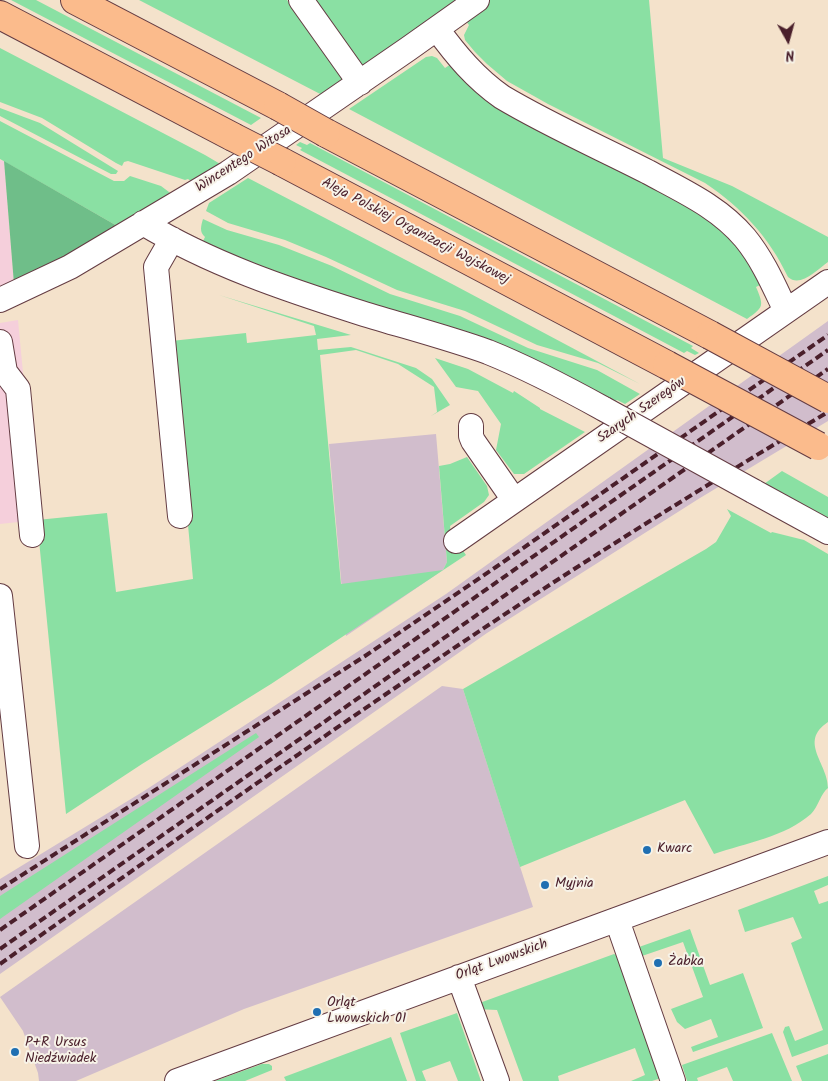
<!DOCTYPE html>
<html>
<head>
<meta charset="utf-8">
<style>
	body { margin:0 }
	#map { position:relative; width:828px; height:1081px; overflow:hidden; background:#f4e2cb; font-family:Kalam,sans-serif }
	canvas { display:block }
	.north { position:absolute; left:763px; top:15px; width:50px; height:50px; -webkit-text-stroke:4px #f7f3e8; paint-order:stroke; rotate:173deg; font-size:14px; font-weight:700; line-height:20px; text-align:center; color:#4a1f2b }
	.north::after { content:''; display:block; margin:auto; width:18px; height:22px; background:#4a1f2b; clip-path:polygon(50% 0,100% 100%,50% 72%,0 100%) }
</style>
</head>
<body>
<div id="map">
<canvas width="828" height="1081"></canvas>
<div class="north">N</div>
</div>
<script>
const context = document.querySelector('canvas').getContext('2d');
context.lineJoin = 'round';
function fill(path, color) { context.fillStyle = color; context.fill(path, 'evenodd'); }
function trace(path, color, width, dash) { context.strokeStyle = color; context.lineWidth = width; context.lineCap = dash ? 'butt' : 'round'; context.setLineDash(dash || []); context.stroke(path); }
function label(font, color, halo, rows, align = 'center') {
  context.font = font + ' Kalam,sans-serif'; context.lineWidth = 4; context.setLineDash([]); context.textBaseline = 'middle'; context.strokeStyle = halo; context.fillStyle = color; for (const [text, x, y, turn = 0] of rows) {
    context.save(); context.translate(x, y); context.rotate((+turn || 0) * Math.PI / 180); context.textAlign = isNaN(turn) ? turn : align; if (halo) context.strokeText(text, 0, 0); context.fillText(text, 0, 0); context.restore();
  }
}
const built = new Path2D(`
	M0 160 4 161 14 284 0 287Z
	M18 320 37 520 0 524V323Z`);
const industrial = new Path2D(`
	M828 321V421L700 498 487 633 0 974V879L144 791 446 594Z
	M436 434 447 562 443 570 346 636 329 444Z
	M442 686 463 689 533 907 244 1009 76 1081H39L38 1073 23 1031 0 997Z`);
const green = new Path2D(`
	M11 0H36L261 118 251 125Z
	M139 0H287L345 79 324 96Z
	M311 0H461L363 67Z
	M490 0H649L663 158 732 186 828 237V262C817 270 800 288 788 277 769 237 742 208 705 183L548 104 507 81 487 64 475 52 465 40 464 35 469 25 465 20Z
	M0 48 205 155 222 165 193 183 188 179 185 180 128 161 124 162 122 166 116 163 42 118 0 102Z
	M432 56 437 58 445 68 451 64 697 209 735 242 762 284 756 287C764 306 764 307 747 319L349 109 426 57Z
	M0 108 40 123 118 171 116 174H111L0 116Z
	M0 121 114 181H124L130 176 161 186 173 195 119 227 0 159Z
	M300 142 307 145 310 143 693 346 691 348 699 353 695 355 687 351 684 353 300 150 302 148 296 145Z
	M248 178 454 285 640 384 598 363 537 345 465 311 397 290 326 257 285 240 228 223 206 211 209 203Z
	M203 219 227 230 279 245 332 266 390 294 460 316 528 348 597 370 640 394 625 404 617 400 614 402 436 324 289 278 202 243 205 237C199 232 201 226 203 219Z
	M219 295 351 335 317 339 318 350 351 347 416 368 432 379 450 405 431 416 437 412 434 387 398 364 356 350 320 355 341 584 443 570 447 562 439 466 450 464 467 457 487 486 489 495 484 502 450 526 451 534 466 555 271 684 142 764 66 814 37 520 107 513 116 592 193 579 171 341 246 333 247 343 316 335 314 326Z
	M435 358 468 369 513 393 514 391 540 408V409L585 432 524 474H514L496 450 501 424 478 391 456 387Z
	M782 471 828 497V519L764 484Z
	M727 509 771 533 772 532 804 540 828 554V722C798 742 828 763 828 788 821 793 818 807 811 814 785 837 746 843 714 854L685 800 520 867 463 689 706 549 716 542 731 516Z
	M256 733 259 737 0 919V896Z
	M828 876V885L814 891 819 904 828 901V1044L792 1057 783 1032 785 1027 789 1026 795 1041 823 1030 791 943 802 938 793 917 745 932 738 910Z
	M690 929 710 985 743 973 763 1028 693 1052 691 1047 718 1037 711 1019 685 1029 677 1022 671 1009 703 997 683 942 642 956 639 947Z
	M614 954 618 956 661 1078 652 1081H631L645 1075 635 1048 558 1076 559 1081H523L497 1010 475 1009 474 1005Z
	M457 1013 481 1081H458L450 1061 422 1071 426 1081H416L400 1033Z
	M772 1033 792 1081H733L727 1067 697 1078 698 1081H687L682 1065Z
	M391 1037 407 1081H286L284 1077Z
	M828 1054V1081H802L796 1066Z
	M262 1064H269L272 1066V1070L245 1081H215Z`);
const forest = new Path2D(`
	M4 161 119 227 82 248 14 284Z`);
const minor = new Path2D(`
	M301 0 360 83
	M437 29C456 55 475 78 502 97 549 125 599 147 648 172 683 191 719 207 745 238 763 260 774 286 786 311
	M143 223C211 264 285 289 361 313 403 326 446 337 488 352 528 368 566 388 604 409
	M172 239 156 267 180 516
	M0 300 70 267 228 173 408 49 477 0
	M0 342 5 372 18 389 32 535
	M471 426V436L473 441 514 500
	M753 491 828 532
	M456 541 828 282
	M0 596 27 846
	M617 920 673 1081
	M459 977 497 1081
	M177 1081 828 842`);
const highway = new Path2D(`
	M75 0 278 106
	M0 15 233 137
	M326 133 710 335
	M282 162 667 365`);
const rail = new Path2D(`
	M0 889 365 656 496 567 828 335
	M0 930 828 350
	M0 949 828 369
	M0 964C176 840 351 715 531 597 629 533 728 472 828 412`);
const minorBridge = new Path2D(`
	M604 409 753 491`);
const highwayBridge = new Path2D(`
	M278 106 326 133
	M233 137 282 162
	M710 335 828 399
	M667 365 818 446`);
const markers = [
	[647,850,5,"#1f6fb2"],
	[545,885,5,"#1f6fb2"],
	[658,963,5,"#1f6fb2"],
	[317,1012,5,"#1f6fb2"],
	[15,1052,5,"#1f6fb2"]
];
const streetNames = [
	["Wincentego Witosa",244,160,-33],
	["Aleja Polskiej Organizacji Wojskowej",415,232,28],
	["Szarych Szeregów",642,411,-35],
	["Orląt Lwowskich",502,961,-20]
];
const poiNames = [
	["Kwarc",657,850],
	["Myjnia",555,885],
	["Żabka",668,963],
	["Orląt",327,1004],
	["Lwowskich 01",327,1020],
	["P+R Ursus",25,1044],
	["Niedźwiadek",25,1060]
];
fill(built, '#f5cfdb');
fill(industrial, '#d1bdcc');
fill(green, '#8ae0a3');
fill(forest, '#6fbe89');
trace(minor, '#643c43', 26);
trace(highway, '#643c43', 30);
trace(minor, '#fff', 24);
trace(highway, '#fbbb8c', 28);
trace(rail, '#4a1f2b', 4, [8, 4]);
trace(minorBridge, '#643c43', 26, []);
trace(highwayBridge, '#643c43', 30, []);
trace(minorBridge, '#fff', 24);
trace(highwayBridge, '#fbbb8c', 28);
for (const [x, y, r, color] of markers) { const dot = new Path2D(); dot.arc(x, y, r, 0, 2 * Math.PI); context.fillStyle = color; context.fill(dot); trace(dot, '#f7f3e8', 2); }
label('14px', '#4a1f2b', '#f7f3e8', streetNames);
label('14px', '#4a1f2b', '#f7f3e8', poiNames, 'left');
</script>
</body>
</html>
